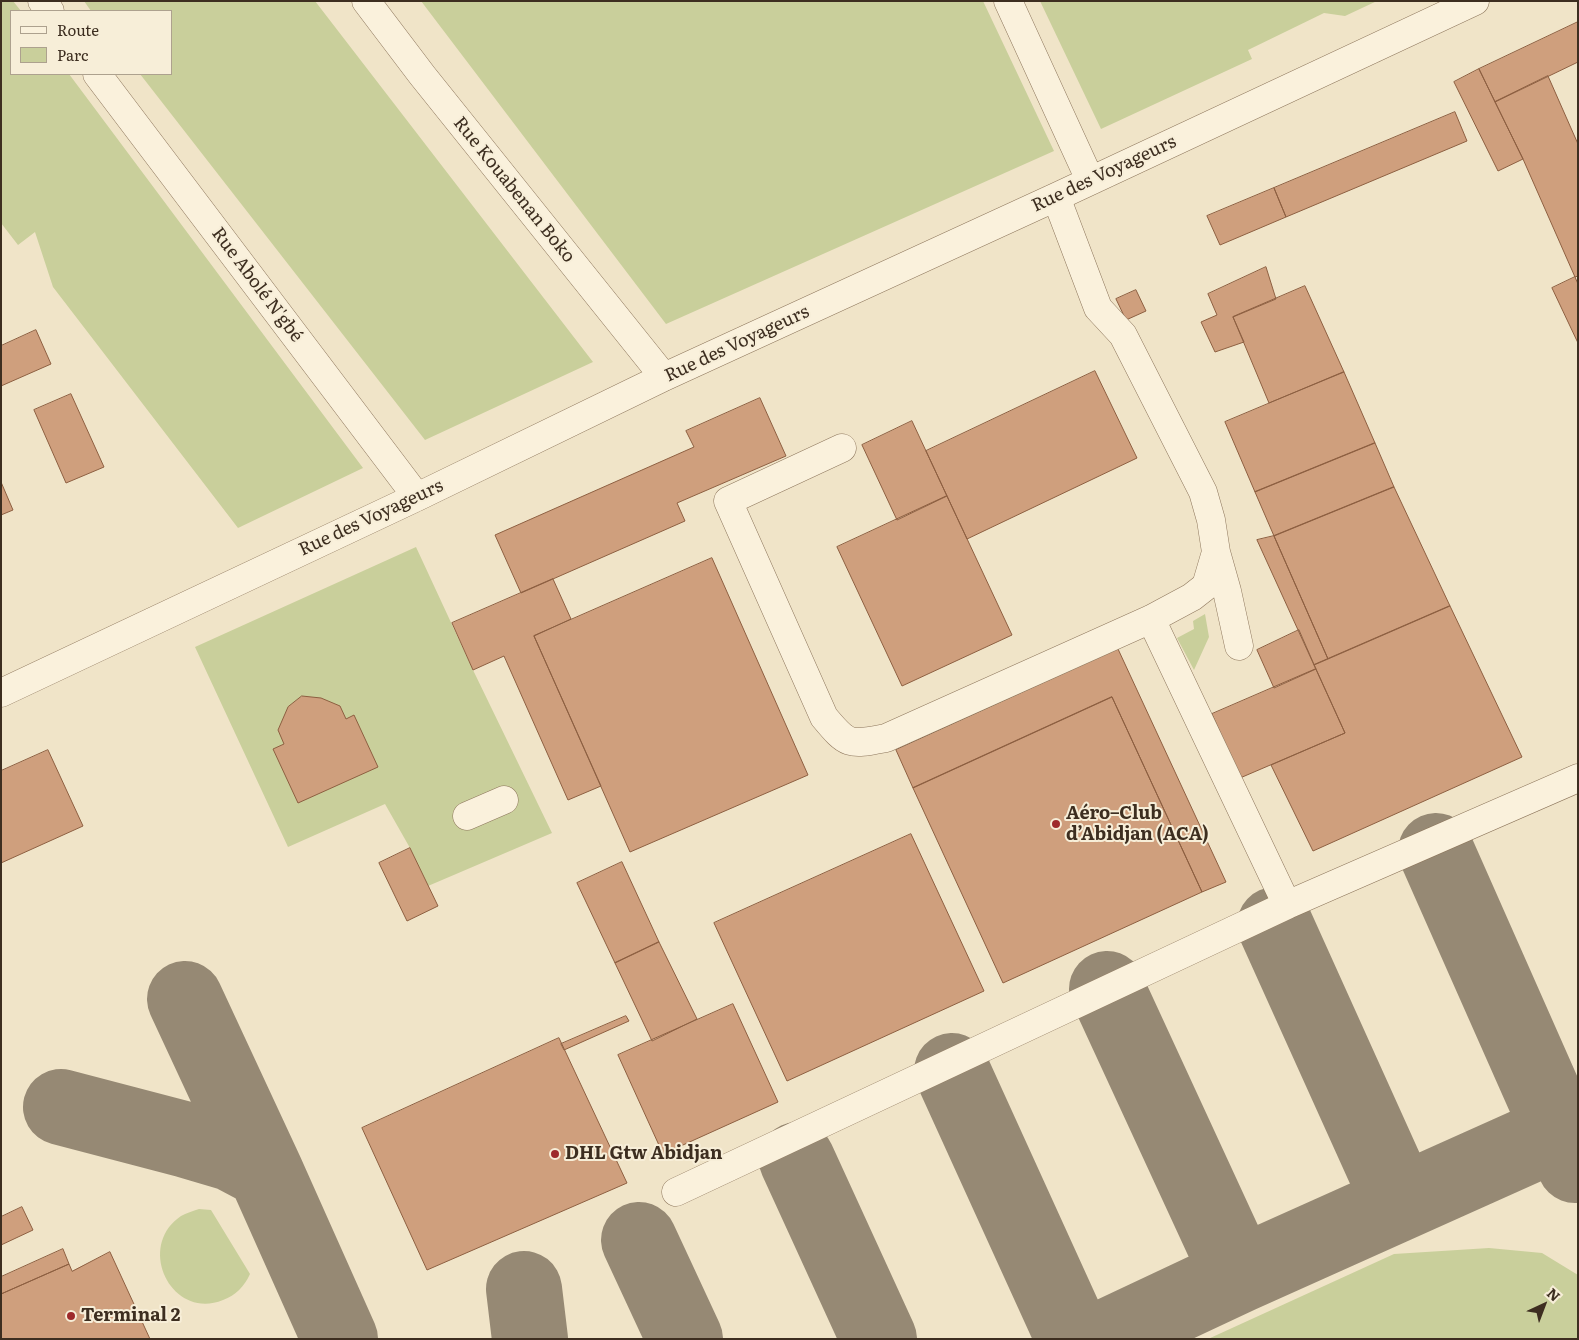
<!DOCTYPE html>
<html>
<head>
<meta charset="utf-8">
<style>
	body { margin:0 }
	#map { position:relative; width:1579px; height:1340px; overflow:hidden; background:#f0e4c8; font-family:Literata,serif }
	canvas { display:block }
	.frame { position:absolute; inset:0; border:2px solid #3d2e20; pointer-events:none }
	.legend { position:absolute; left:10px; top:10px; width:162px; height:65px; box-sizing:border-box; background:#f7eed8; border:1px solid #ada18e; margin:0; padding:6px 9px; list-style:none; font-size:15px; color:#3d2e20 }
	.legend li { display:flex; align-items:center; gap:10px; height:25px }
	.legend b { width:25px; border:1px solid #ada18e }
	.north { position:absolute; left:1519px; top:1280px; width:50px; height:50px; -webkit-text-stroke:4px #f7eed8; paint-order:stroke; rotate:43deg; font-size:14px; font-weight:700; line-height:20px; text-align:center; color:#3d2e20 }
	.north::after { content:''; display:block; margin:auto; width:18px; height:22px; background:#3d2e20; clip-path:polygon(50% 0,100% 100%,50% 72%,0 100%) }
</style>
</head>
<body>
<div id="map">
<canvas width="1579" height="1340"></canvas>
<div class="frame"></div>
<ul class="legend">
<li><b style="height:6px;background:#faf1dc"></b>Route</li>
<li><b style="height:14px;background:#c9cf9b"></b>Parc</li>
</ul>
<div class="north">N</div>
</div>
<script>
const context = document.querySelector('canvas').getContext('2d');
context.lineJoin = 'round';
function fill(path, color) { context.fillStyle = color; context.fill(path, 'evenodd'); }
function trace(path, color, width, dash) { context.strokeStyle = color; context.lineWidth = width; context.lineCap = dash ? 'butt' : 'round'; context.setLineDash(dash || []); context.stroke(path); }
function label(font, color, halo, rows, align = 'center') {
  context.font = font + ' Literata,serif'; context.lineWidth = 4; context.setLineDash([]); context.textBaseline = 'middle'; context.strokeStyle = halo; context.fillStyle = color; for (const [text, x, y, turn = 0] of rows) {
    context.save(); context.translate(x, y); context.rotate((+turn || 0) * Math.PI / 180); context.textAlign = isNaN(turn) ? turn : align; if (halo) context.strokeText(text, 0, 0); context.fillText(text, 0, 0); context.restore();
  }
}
const green = new Path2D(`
	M1 1H13L21 11H11V74H69L363 468 238 528 53 287 35 232 18 245 1 223Z
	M84 1H315L593 362 425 440 140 74H171V11H91Z
	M421 1H983L1054 151 666 324Z
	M1040 1H1377L1345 16 1324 13 1248 50 1252 59 1101 129Z
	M416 547 473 670 552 833 428 886 410 848 385 804 288 847 195 647Z
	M1205 614 1209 637 1194 670 1177 638 1194 629 1193 621Z
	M199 1209 211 1210 250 1274C244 1287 236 1295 223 1300 172 1321 135 1247 181 1216 186 1213 193 1211 199 1209Z
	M1489 1248 1542 1253 1578 1275V1339H1208L1394 1254Z`);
const taxiway = new Path2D(`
	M1436 851 1575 1165
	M1275 925 1400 1202
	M1107 989 1239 1275
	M185 999 265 1171
	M952 1071 1074 1339
	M61 1107 187 1140 231 1153 265 1171 340 1339
	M797 1160 879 1339
	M639 1240 685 1339
	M524 1289 530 1339
	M1103 1339 1239 1275 1578 1123`);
const building = new Path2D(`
	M1578 22V62L1495 102 1479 69Z
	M1479 69 1523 159 1498 171 1454 82Z
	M1548 76 1578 144V276L1575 277 1523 159 1495 102Z
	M1455 112 1467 141 1286 217 1274 188Z
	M1274 188 1286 217 1220 245 1207 216Z
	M1266 267 1276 299 1233 317 1244 342 1215 352 1201 322 1217 315 1208 294Z
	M1575 277 1578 284V343L1552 288Z
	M1305 286 1344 372 1269 403 1233 317Z
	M1136 290 1146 311 1126 320 1116 299Z
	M36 330 51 364 1 386V346Z
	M1095 371 1137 458 967 539 926 451Z
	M1344 372 1375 443 1255 492 1225 422Z
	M71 394 104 467 66 483 34 410Z
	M760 398 786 456 677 503 685 521 521 593 495 535 694 447 686 431Z
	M912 421 947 496 897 520 862 445Z
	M1375 443 1394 487 1274 536 1255 492Z
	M1 482 13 510 1 515Z
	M1394 487 1450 606 1328 659 1274 536Z
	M947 496 1012 635 902 686 837 547Z
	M1274 536 1328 659 1314 665 1257 540Z
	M712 558 808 775 630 852 534 636Z
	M553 579 571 619 534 636 601 786 568 800 504 656 473 670 452 623Z
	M1450 606 1522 757 1313 851 1271 765 1345 733 1314 665Z
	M1299 630 1316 669 1274 688 1257 650Z
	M1118 649 1226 882 1202 892 1112 697 913 788 896 750Z
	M1316 669 1345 733 1240 778 1212 714Z
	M302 696 321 698 340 706 346 719 354 715 378 767 298 803 273 749 284 744 278 730 288 707Z
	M1112 697 1202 892 1003 983 913 788Z
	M48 750 83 826 1 863V771Z
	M911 834 984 991 787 1081 714 923Z
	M410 848 438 906 407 921 379 863Z
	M622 862 659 942 615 963 577 883Z
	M659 942 697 1019 652 1041 615 963Z
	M733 1004 778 1102 663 1154 618 1055Z
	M626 1016 629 1021 564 1050 561 1044Z
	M559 1038 627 1183 427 1270 362 1128Z
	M22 1207 33 1230 1 1245V1217Z
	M63 1249 69 1264 1 1294V1277Z
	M110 1252 150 1339H1V1294L69 1264 72 1271Z`);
const minor = new Path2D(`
	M42 1 50 11
	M366 1 422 75 664 377
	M1008 1 1090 180
	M97 74 417 497
	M842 448 728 501 824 717C848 746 849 745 886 738L1151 619 1192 597 1206 586 1216 552 1211 520 1203 492 1123 335 1098 308 1056 197
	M1216 552 1227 591 1239 646
	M1151 619 1287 905
	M1 693 417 497 664 377 1056 197 1475 1
	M467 816 504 800
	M676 1192 1287 905 1578 778`);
const markers = [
	[1056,824,5,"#9e2a2b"],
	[555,1154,5,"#9e2a2b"],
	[71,1316,5,"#9e2a2b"]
];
const streetNames = [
	["Rue des Voyageurs",1104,174,-25],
	["Rue Kouabenan Boko",514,190,51],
	["Rue Abolé N'gbé",257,285,53],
	["Rue des Voyageurs",737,344,-25],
	["Rue des Voyageurs",371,518,-25]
];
const poiNames = [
	["Aéro–Club",1066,814],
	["d’Abidjan (ACA)",1066,835],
	["DHL Gtw Abidjan",565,1154],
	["Terminal 2",81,1316]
];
fill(green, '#c9cf9b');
trace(taxiway, '#968974', 76);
fill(building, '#cf9f7d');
trace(building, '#8d5f41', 1);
trace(minor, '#8d765c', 29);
trace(minor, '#faf1dc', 28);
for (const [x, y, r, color] of markers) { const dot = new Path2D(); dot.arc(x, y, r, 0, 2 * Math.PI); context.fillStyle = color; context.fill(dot); trace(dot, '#f7eed8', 2); }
label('18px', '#3d2e20', '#f7eed8', streetNames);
label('bold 18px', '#3d2e20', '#f7eed8', poiNames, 'left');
</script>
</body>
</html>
